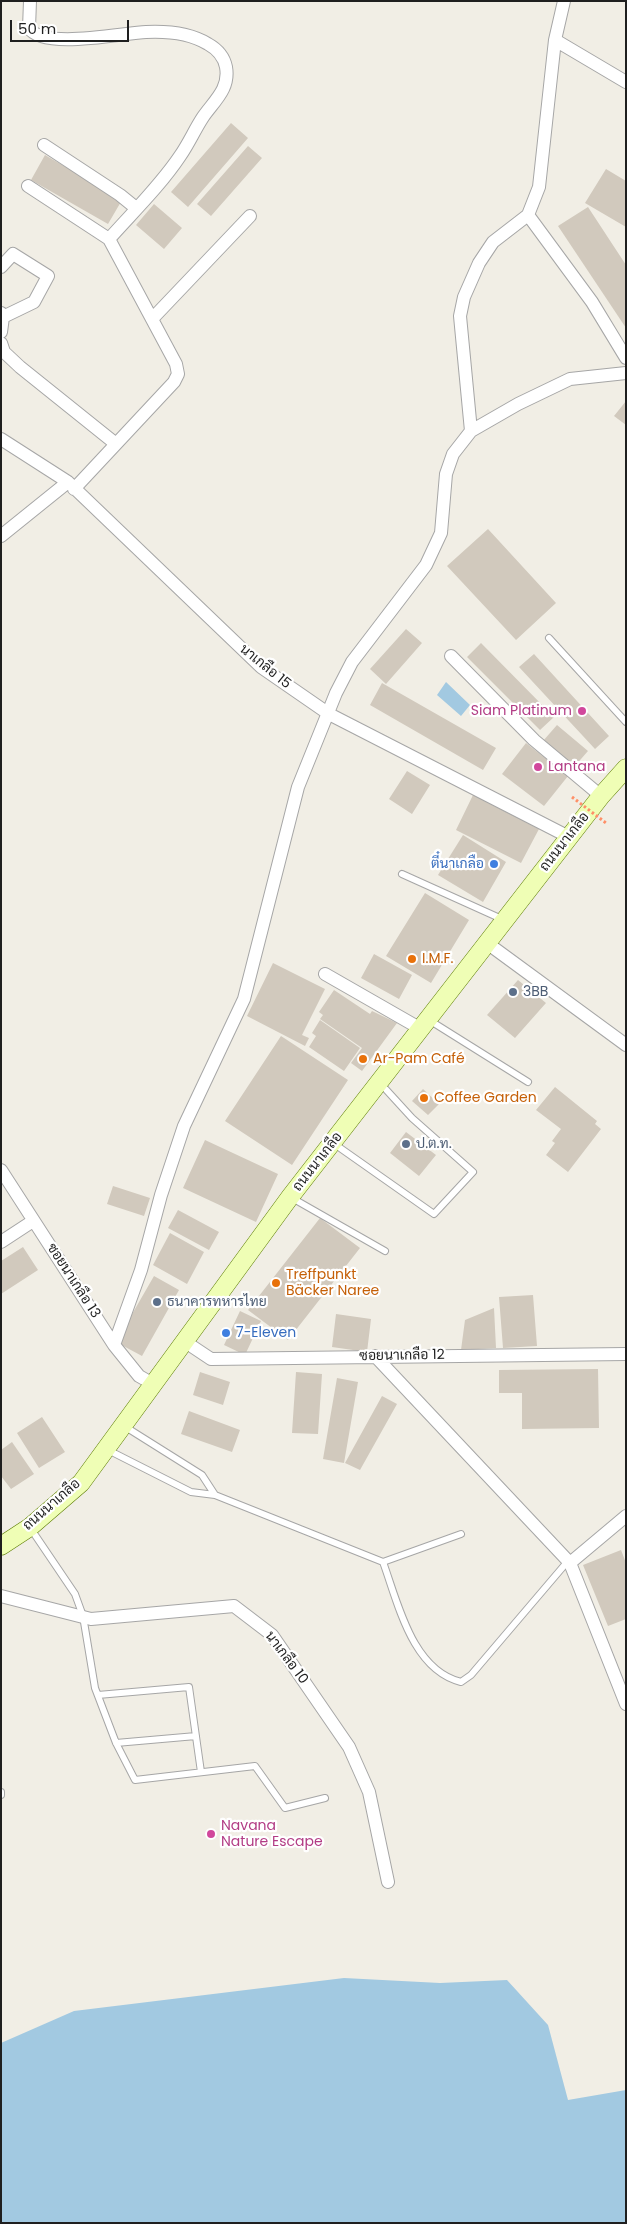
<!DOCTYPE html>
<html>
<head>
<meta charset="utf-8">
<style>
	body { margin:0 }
	#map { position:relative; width:627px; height:2224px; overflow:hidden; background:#f1eee5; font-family:Poppins,sans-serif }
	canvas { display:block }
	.frame { position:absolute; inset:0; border:2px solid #1f1f1f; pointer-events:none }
	.scale { position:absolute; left:10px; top:20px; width:119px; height:22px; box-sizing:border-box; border:2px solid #1f1f1f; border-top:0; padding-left:6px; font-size:15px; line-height:18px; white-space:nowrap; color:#1f1f1f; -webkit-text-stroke:4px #fff; paint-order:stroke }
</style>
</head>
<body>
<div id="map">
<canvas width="627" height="2224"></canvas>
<div class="frame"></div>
<div class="scale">50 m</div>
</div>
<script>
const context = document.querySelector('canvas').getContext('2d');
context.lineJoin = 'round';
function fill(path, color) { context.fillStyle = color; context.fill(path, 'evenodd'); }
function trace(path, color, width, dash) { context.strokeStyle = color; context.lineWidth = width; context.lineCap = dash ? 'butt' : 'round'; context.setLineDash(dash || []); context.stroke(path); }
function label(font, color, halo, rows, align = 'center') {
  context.font = font + ' Poppins,Sarabun,sans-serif'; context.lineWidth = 4.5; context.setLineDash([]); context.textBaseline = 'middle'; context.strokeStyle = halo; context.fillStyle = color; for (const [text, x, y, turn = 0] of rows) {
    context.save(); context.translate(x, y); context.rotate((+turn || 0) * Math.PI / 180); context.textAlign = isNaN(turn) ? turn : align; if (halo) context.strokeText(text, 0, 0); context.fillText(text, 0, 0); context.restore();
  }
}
const water = new Path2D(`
	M446 682 470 705 461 716 437 695Z
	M344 1978 440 1983 507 1980 548 2025 568 2100 626 2090V2223H1V2043L74 2011Z`);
const building = new Path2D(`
	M231 123 248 138 188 207 171 192Z
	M248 146 262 158 211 216 197 204Z
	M45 155 122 200 108 224 31 180Z
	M606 169 626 181V227L585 203Z
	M154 204 182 228 164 249 136 225Z
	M588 207 626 265V328L558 226Z
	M626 401V425L614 416Z
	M488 529 556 603 516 640 447 566Z
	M406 629 422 643 386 684 370 669Z
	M481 643 554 717 540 730 467 657Z
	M534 654 609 736 595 749 519 667Z
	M382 683 496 748 483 770 370 705Z
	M557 725 588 751 574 767 543 741Z
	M526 743 568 776 544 806 502 774Z
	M407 771 430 785 412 814 389 799Z
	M473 795 539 829 521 863 456 830Z
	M463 835 506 862 483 902 438 875Z
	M425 893 469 920 431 983 386 956Z
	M374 954 412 975 399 999 361 978Z
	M273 963 325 989 302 1035 309 1038 305 1046 247 1016Z
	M518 980 546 1003 515 1038 487 1015Z
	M334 990 370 1014 372 1011 397 1023 362 1071 351 1063 362 1048 320 1019 323 1015 319 1012Z
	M320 1020 360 1048 344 1071 309 1047 316 1036 312 1033Z
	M281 1036 348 1080 292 1165 225 1121Z
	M555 1087 597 1121 595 1124 601 1129 568 1172 546 1155 555 1143 552 1141 561 1129 536 1110Z
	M423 1089 439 1104 428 1115 412 1101Z
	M406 1132 436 1155 419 1176 390 1153Z
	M205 1140 278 1174 256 1222 183 1188Z
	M113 1186 150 1198 144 1216 107 1204Z
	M178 1210 219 1232 209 1250 168 1228Z
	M320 1218 360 1248 288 1340 248 1310Z
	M170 1233 204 1252 187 1284 153 1265Z
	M23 1247 38 1270 1 1294V1261Z
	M154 1276 179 1290 142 1356 116 1342Z
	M533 1295 537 1346 503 1348 499 1297Z
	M494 1308 496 1348 461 1350 465 1320Z
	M240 1311 261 1321 245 1355 224 1345Z
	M336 1314 371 1319 367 1352 332 1347Z
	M598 1369 599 1428 522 1429V1393H499V1370Z
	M200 1372 230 1382 223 1405 193 1395Z
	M296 1372 322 1374 318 1434 292 1433Z
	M337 1378 358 1382 344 1463 323 1459Z
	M382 1396 397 1404 360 1470 345 1463Z
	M189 1411 240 1430 232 1452 181 1434Z
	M42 1417 65 1452 39 1468 17 1433Z
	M12 1442 34 1474 11 1489 1 1476V1450Z
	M621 1550 626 1563V1619L608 1626 583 1565Z`);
const lane = new Path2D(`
	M549 638 626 722
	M402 874 504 920
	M429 1020 528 1082
	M333 1143 434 1214 473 1172 412 1118 380 1083
	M292 1198 385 1251
	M106 1449 191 1492 215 1495 202 1475 124 1426
	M215 1495 383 1562 461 1534
	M31 1529 75 1594 83 1616 95 1688 116 1743 135 1780 255 1766 285 1808 325 1798
	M383 1562C398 1603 412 1670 461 1682L471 1675 568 1561
	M98 1695 189 1687 201 1772
	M116 1743 196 1736
	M1 1792V1795`);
const street = new Path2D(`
	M30 1 29 28C43 50 122 33 146 32 167 31 190 33 208 44 217 49 224 57 226 67 230 89 214 101 203 117 195 129 189 143 180 156 160 186 133 212 109 239
	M555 40 626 82
	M44 145 120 195 136 208
	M28 186 109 239 176 364 178 374 174 382 74 489
	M528 215 592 302 626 358
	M1 267 13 254 48 276 34 302 3 317
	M1 313 3 317 1 332
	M152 319 250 216
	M1 343 4 352 20 367 116 444
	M471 431 460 316 464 297 479 263 493 242 528 215 539 187 555 40 564 1
	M1 439 68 482 261 667 329 714 569 837
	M1 536 68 482
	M451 656 534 740 601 796
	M487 943 626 1045
	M325 974 421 1029
	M1 1170 114 1345 139 1376 153 1384
	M1 1242 33 1221
	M184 1341 211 1359 626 1354
	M114 1345 141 1270 161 1195 184 1126 244 999 298 787 336 693 352 662 426 565 441 533 446 474 453 454 471 431 518 404 570 379 626 373
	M375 1356 570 1563 626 1704
	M570 1563 626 1516
	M1 1596 91 1619 234 1606 272 1635 349 1747 369 1792 388 1882`);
const secondary = new Path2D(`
	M1 1546 30 1527 81 1483 290 1197 601 796 626 768`);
const pathBridge = new Path2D(`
	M572 797 606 823`);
const markers = [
	[582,711,5,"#d1479c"],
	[538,767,5,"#d1479c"],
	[494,864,5,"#3f7fe0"],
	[412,959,5,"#e8710a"],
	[513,992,5,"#5c6f8a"],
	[363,1059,5,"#e8710a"],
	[424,1098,5,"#e8710a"],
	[406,1144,5,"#5c6f8a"],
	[276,1283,5,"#e8710a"],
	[157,1302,5,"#5c6f8a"],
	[226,1333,5,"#3f7fe0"],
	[211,1834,5,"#d1479c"]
];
const streetNames = [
	["นาเกลือ 15",265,667,39],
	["ถนนนาเกลือ",565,842,-52],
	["ถนนนาเกลือ",318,1162,-52],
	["ซอยนาเกลือ 13",73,1281,57],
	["ซอยนาเกลือ 12",402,1356,-1],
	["ถนนนาเกลือ",52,1505,-41],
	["นาเกลือ 10",286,1658,53]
];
const hotelNames = [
	["Siam Platinum",572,711,"right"],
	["Lantana",548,767],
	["Navana",221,1826],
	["Nature Escape",221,1842]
];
const shopNames = [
	["ตี๋นาเกลือ",484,864],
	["7-Eleven",236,1333,"left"]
];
const foodNames = [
	["I.M.F.",422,959],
	["Ar-Pam Café",373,1059],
	["Coffee Garden",434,1098],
	["Treffpunkt",286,1275],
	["Bäcker Naree",286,1291]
];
const serviceNames = [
	["3BB",523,992],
	["ป.ต.ท.",416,1144],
	["ธนาคารทหารไทย",167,1302]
];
fill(water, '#a2c9e1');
fill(building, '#d1c9bd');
trace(lane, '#a6a6a6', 8);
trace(street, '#a6a6a6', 14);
trace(secondary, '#5b7c00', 19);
trace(lane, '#fff', 6);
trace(street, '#fff', 12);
trace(secondary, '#effeb5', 18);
trace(pathBridge, '#ff8f67', 3, [2.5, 2.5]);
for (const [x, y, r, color] of markers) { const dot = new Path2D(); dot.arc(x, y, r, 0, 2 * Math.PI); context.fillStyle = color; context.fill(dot); trace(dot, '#fff', 2); }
label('14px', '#1f1f1f', '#fff', streetNames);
label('14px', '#b23c85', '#fff', hotelNames, 'left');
label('14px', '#366cbe', '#fff', shopNames, 'right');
label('14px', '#c56008', '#fff', foodNames, 'left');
label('14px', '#4e5e75', '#fff', serviceNames, 'left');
</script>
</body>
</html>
